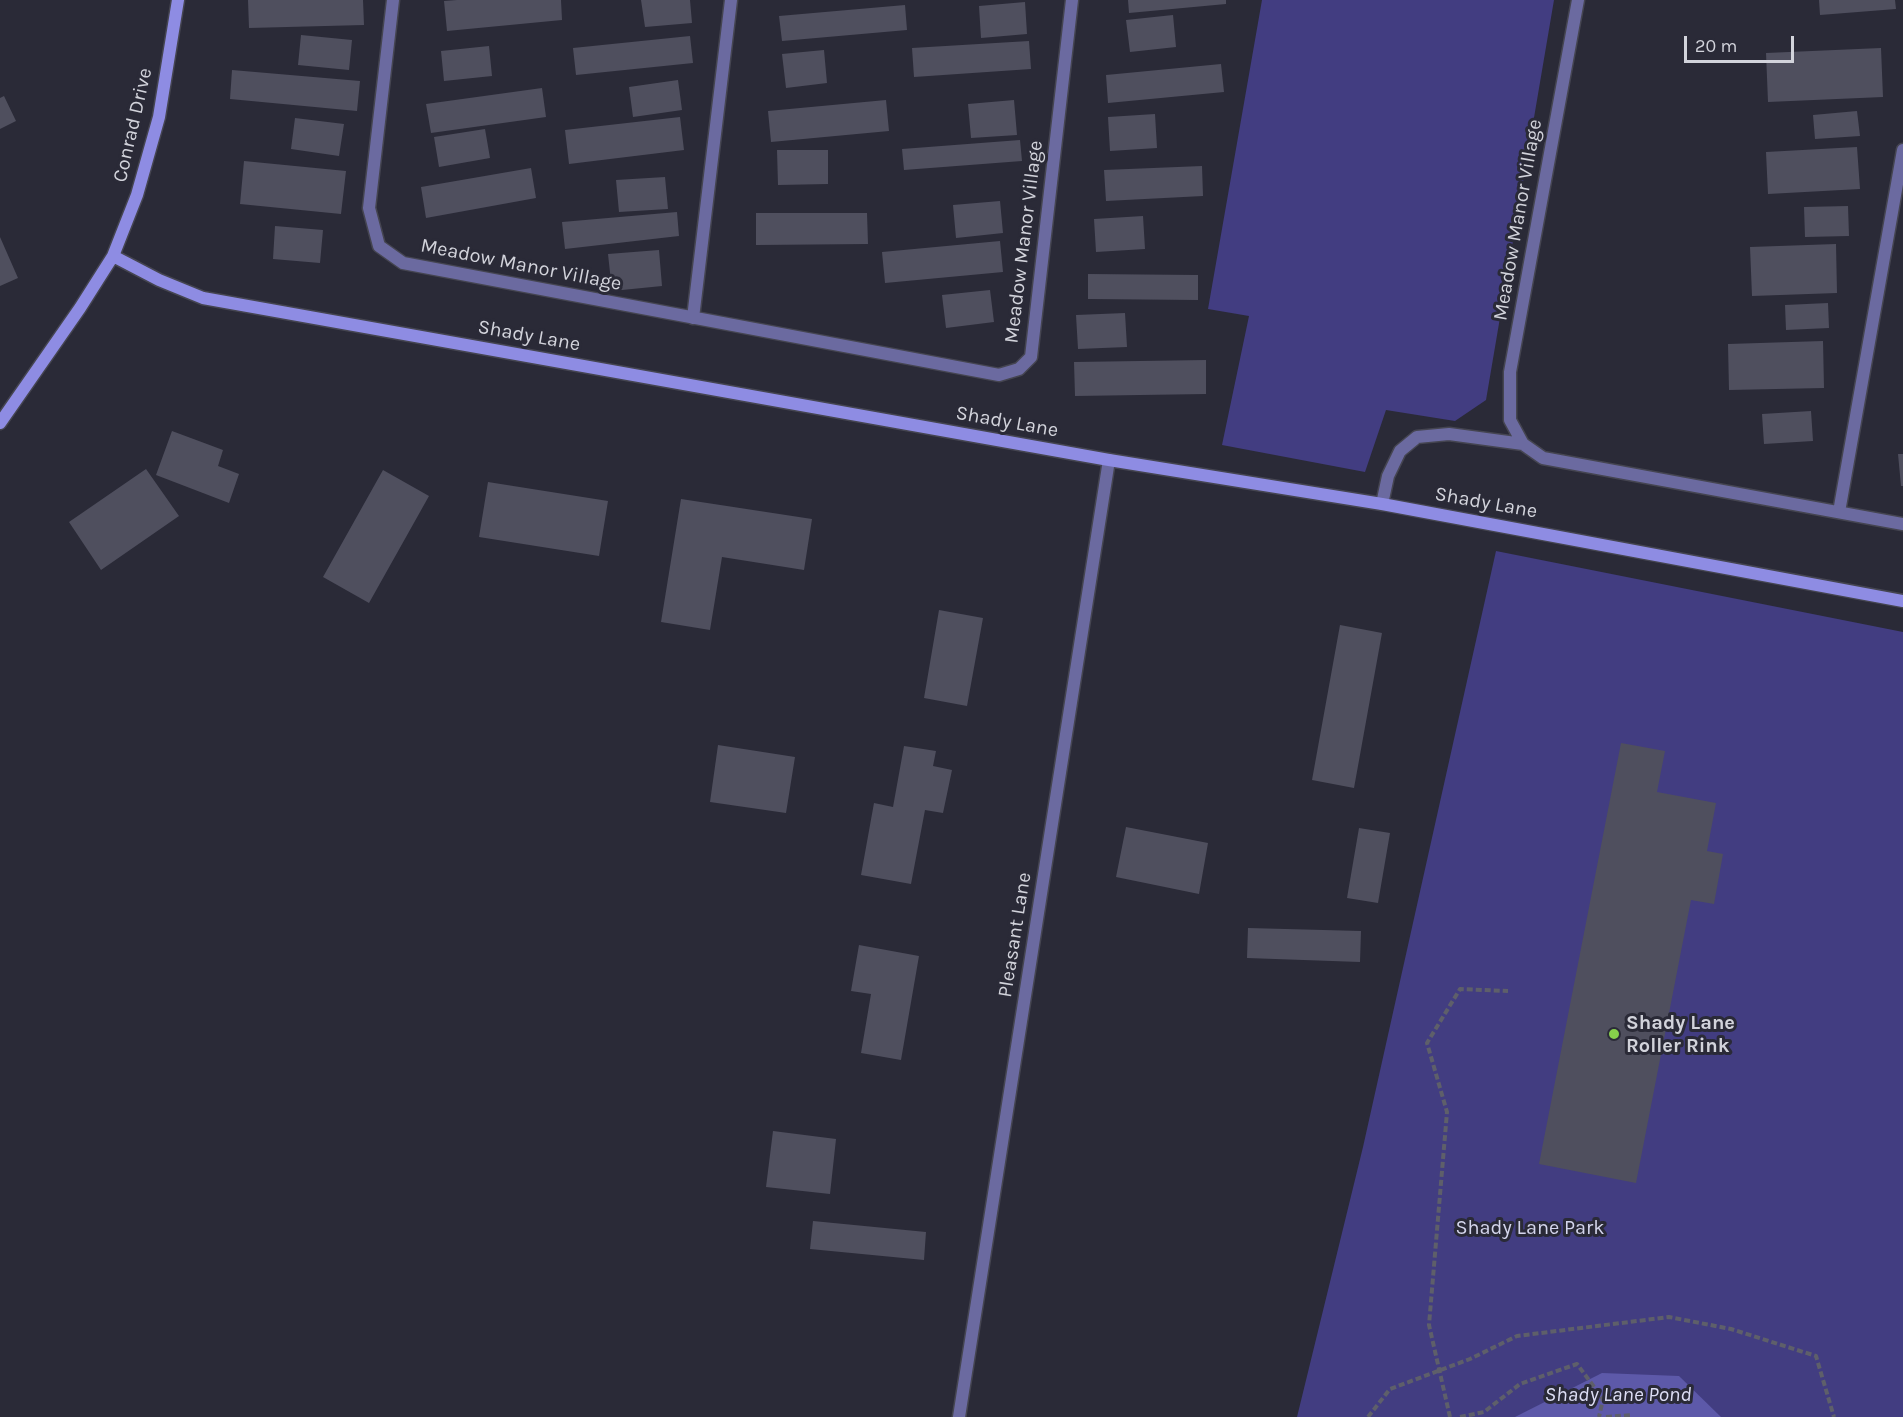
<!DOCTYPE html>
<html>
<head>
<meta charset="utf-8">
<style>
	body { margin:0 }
	#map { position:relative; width:1903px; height:1417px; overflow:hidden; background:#2a2a37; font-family:Karla,sans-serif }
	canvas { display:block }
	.scale { position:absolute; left:1684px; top:36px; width:110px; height:27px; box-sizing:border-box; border:3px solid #d2d3db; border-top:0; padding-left:8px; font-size:18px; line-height:21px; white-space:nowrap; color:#d2d3db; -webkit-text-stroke:4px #2a2a37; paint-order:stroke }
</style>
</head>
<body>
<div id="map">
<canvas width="1903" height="1417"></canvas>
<div class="scale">20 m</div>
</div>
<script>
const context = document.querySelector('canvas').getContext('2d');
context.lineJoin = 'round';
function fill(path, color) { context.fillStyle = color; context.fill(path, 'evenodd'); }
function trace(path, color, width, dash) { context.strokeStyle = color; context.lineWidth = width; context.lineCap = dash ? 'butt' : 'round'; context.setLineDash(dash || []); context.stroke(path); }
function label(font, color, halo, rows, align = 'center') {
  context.font = font + ' Karla,sans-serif'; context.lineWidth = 6; context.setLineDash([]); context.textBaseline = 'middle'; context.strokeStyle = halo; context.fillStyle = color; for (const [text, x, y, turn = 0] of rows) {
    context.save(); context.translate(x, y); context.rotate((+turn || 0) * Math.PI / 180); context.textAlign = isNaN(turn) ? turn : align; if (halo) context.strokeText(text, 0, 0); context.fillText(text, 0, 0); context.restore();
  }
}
const green = new Path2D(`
	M1262 0H1554L1486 400 1455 421 1386 410 1365 472 1222 445 1249 316 1208 309Z
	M1496 551 1903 632V1417H1297L1363 1147Z`);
const water = new Path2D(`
	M1602 1373 1679 1376 1721 1417H1515Z`);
const building = new Path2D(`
	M248 0H363L364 25 249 28Z
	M457 0H561L562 20 447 31 444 1Z
	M641 0H690L692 23 645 27Z
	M1128 0H1226V4L1129 13Z
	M1819 0H1895L1896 9 1820 15Z
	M1025 2 1027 34 981 38 979 6Z
	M905 5 907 30 782 41 779 16Z
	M1173 15 1176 47 1130 52 1126 20Z
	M301 35 352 40 349 70 298 65Z
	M690 36 693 63 576 75 573 48Z
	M1029 41 1031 69 914 77 912 48Z
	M489 46 492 76 444 81 441 51Z
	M1881 48 1883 97 1768 102 1766 53Z
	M824 50 827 83 786 88 782 54Z
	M1221 64 1224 92 1108 103 1106 75Z
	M232 70 360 81 357 111 230 99Z
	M678 80 682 110 633 117 629 87Z
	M542 88 546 117 431 133 426 104Z
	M4 96 16 121 0 129V98Z
	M886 100 889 131 771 142 768 111Z
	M1014 100 1017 135 971 138 968 104Z
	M1857 111 1860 136 1815 139 1813 115Z
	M1155 114 1157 148 1110 151 1108 117Z
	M680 117 684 150 569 164 565 130Z
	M295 118 344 124 339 156 291 149Z
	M485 129 490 158 439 167 434 137Z
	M1020 140 1022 161 904 170 902 149Z
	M1857 147 1860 189 1768 194 1766 152Z
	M777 150H828V184L778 185Z
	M244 161 346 171 341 214 240 204Z
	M1202 166 1203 196 1106 201 1104 170Z
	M531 168 536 198 426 218 421 187Z
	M665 177 668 209 619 212 616 180Z
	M1000 201 1003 233 956 238 953 205Z
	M1848 206 1849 236 1805 237 1804 207Z
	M677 212 679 236 565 249 562 222Z
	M756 213H867L868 244 756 245Z
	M1143 216 1145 249 1096 252 1094 219Z
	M275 226 323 230 320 263 273 259Z
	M0 237 18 278 0 286Z
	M1000 241 1003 272 885 283 882 252Z
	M1836 244 1837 293 1752 296 1750 247Z
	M659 250 662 286 612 291 608 254Z
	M1088 274 1198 275V300L1088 299Z
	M990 290 994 322 946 328 942 295Z
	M1828 303 1829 328 1786 330 1785 305Z
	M1125 313 1127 347 1078 349 1076 315Z
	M1823 341 1824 388 1729 390 1728 344Z
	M1206 360V394L1075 396 1074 362Z
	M1811 411 1813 441 1764 444 1762 414Z
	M172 431 223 450 218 466 239 474 229 503 156 475Z
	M1898 454H1903V486H1901Z
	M146 469 179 516 101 570 69 522Z
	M383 470 429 496 369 603 323 577Z
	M488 482 608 501 599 556 479 537Z
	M681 499 812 519 804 570 722 557 710 630 661 622Z
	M939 610 983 618 967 706 924 698Z
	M1340 625 1382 633 1354 788 1312 780Z
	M1621 743 1665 751 1657 792 1716 803 1707 851 1723 854 1714 904 1691 900 1636 1183 1539 1164Z
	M718 745 795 757 786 813 710 802Z
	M904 746 936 751 933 766 952 770 943 813 925 810 911 884 861 875 874 803 893 807Z
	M1126 827 1208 843 1199 894 1116 877Z
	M1359 828 1390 833 1378 903 1347 898Z
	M1248 928 1361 931 1360 962 1247 958Z
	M859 945 919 956 901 1060 861 1053 871 994 851 991Z
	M773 1131 836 1139 830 1194 766 1187Z
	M813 1221 926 1232 924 1260 810 1249Z`);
const path = new Path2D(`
	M1368 1417 1390 1389 1470 1359 1517 1336 1669 1317 1731 1329 1816 1356 1834 1417
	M1450 1417 1429 1325 1447 1112 1427 1043 1460 989 1508 991
	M1460 1417 1484 1412 1520 1384 1577 1364 1603 1399 1599 1417
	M1606 1417 1632 1415`);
const street = new Path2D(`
	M393 0 369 208 379 246 403 263 999 375 1019 369 1031 357 1072 0
	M1578 0 1510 372V420L1523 444 1543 458 1903 524
	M693 318 731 0
	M1382 504 1388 476 1400 451 1417 437 1449 434 1523 444
	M1839 512 1903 150
	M959 1417 1109 460`);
const secondary = new Path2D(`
	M113 256 159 280 203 298 1109 460 1382 504 1903 601
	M0 423 80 308 113 256 137 195 159 117 178 0`);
const markers = [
	[1614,1034,6,"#86cf4b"]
];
const streetNames = [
	["Conrad Drive",133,125,-77],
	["Meadow Manor Village",1518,220,-80],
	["Meadow Manor Village",1024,242,-83],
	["Meadow Manor Village",521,265,11],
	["Shady Lane",529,336,10],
	["Shady Lane",1007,422,10],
	["Shady Lane",1486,503,10],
	["Pleasant Lane",1015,935,-81]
];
const poiNames = [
	["Shady Lane",1626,1023],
	["Roller Rink",1626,1046]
];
const parkNames = [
	["Shady Lane Park",1530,1228]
];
const waterNames = [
	["Shady Lane Pond",1618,1395]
];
fill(green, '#423d81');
fill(water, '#5d59a9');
fill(building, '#4f4f5e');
trace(street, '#454551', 15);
trace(secondary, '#454551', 15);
trace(path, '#5e5f6a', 4, [6, 3]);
trace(street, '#6b6aa0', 12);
trace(secondary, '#8e8ce3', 12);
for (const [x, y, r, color] of markers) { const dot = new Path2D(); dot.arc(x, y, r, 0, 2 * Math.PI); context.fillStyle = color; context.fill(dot); trace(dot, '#2a2a37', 2); }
label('20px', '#d2d3db', '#2a2a37', streetNames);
label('bold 20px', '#d2d3db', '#2a2a37', poiNames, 'left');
label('20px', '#d4d5ec', '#2a2a37', parkNames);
label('italic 21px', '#dddef5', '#2a2a37', waterNames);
</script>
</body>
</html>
